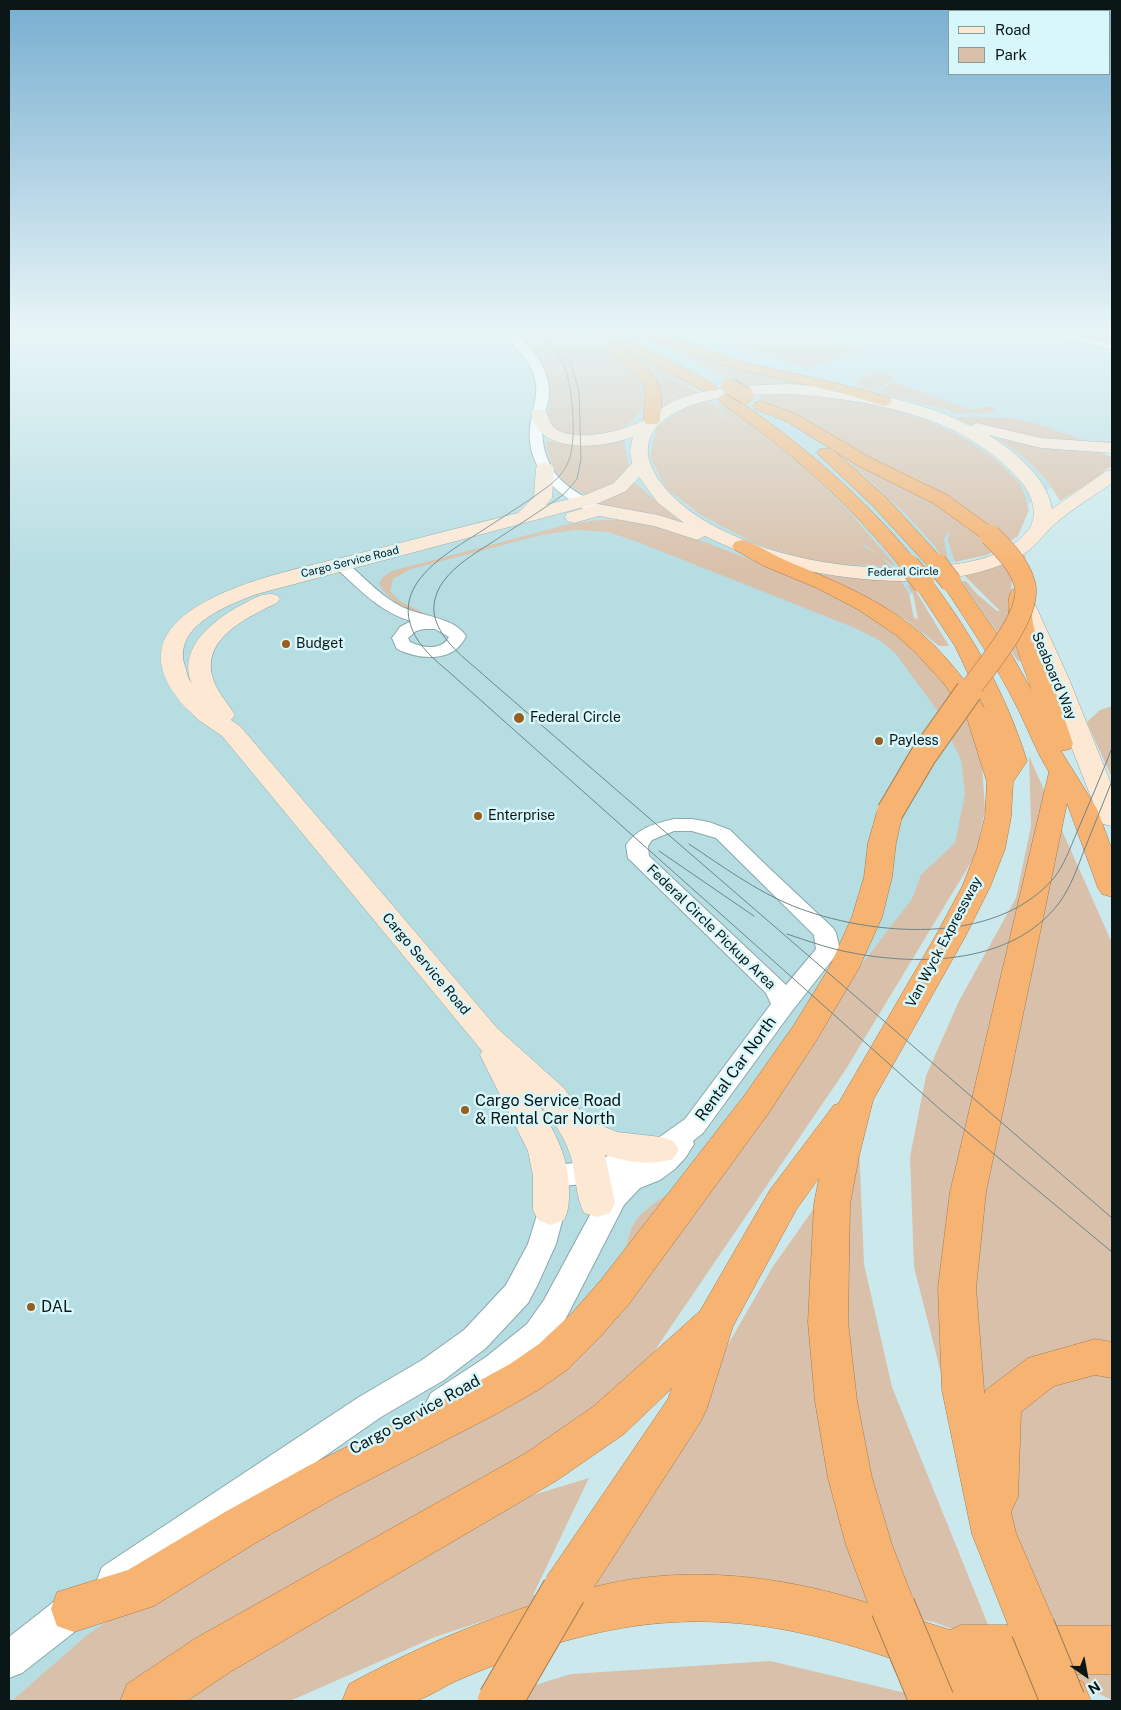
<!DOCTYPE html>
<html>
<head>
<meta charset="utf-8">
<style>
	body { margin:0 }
	#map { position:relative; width:1121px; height:1710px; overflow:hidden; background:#cbe9ed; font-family:"Public Sans",sans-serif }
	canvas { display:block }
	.frame { position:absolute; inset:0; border:10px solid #0b1617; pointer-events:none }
	.legend { position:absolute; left:948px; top:10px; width:162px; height:65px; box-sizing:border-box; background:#d8f7fa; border:1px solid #869d9f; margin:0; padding:6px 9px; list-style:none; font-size:15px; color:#0b1617 }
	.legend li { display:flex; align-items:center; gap:10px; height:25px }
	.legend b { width:25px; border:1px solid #869d9f }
	.north { position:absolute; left:1061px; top:1650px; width:50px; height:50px; -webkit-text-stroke:4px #d8f7fa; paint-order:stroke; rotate:147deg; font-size:14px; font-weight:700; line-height:20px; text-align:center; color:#0b1617 }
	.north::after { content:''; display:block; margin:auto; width:18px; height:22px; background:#0b1617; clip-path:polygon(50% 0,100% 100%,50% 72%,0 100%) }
</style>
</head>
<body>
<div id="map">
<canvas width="1121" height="1710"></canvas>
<div class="frame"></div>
<ul class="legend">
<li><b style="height:6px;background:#fde8d4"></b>Road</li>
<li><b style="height:14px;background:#d9c0aa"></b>Park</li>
</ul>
<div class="north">N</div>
</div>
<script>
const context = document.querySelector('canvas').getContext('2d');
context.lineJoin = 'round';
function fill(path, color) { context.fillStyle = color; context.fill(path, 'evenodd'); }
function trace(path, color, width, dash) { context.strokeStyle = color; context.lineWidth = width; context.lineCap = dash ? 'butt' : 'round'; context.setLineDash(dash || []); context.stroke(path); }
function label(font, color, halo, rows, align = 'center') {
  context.font = font + ' "Public Sans",sans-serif'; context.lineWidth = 5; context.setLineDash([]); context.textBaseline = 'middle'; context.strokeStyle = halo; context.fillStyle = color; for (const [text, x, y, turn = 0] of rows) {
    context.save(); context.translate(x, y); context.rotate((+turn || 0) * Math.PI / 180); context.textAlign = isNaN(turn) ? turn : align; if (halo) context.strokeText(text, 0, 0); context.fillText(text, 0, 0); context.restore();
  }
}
const built = new Path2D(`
	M9 332H1112V444H1108L865 629 900 654 944 713 965 760 969 795 957 846 641 1291 46 1701H9Z`);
const green = new Path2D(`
	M517 332H583L616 355 639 378 645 394 641 411 627 425 617 432 589 437 563 434 549 428C545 417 551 405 551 393 550 369 532 349 517 332Z
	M785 333 836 340 863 351 808 368 722 342Z
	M649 337 785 381 805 385 746 387 726 374 718 366 724 374 738 384H735Z
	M629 350 700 389 663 373 701 393 674 401 659 408V401L662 399 626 351Z
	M879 373 893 376V380L874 392 860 388 857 384 860 378Z
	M894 382 972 410 990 406 996 410 989 413H951L952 411 878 393 891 383Z
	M775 392C845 396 907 405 968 441 986 452 1004 465 1018 482 1024 489 1026 501 1029 510L1018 536 987 555 955 562 948 540 949 529 944 540 948 560H946C909 513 864 473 816 436 798 423 771 411 757 394L764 397 757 393Z
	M709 399 721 411 724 422 723 411 714 401 740 415 812 475 852 515 895 565H892L865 545 863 546 880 556 891 567 815 562 754 543 701 515 666 488 650 457 657 427 684 408Z
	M959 417 1012 418 1035 423 1087 441H1112V445L1065 444 973 426 956 418Z
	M625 438C624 451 626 450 628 462 630 482 600 490 586 495 580 491 571 487 565 482 556 474 547 456 546 443L548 441 560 442Z
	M997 439 1058 449 1098 451 1112 457V466L1103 471V474L1060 501C1046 474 1023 454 997 439Z
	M634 482 671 514 690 527 599 505 598 501Z
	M599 520H624L649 524 694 538 791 575 883 620 955 691 965 717 975 730 982 765 985 810 976 854 846 1069 634 1381 593 1417 211 1635 119 1701H12L87 1635 207 1554 474 1411 623 1272C629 1224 630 1219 671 1192L856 972 912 899 921 875 955 843 965 794 961 760 939 713 896 654 881 641 855 628 638 542 608 532 576 530 541 535 411 569 393 579 390 591 400 601 424 613 421 616C405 608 387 600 379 583L383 577 392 571 569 524Z
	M1024 555 1026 556 1012 580 1010 601 1021 661H1018L961 581H966L976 593 997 611H1000L964 575 1003 565Z
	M818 574 872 579 899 578 909 594 914 618 918 619 913 594 907 585H912L949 646H939L906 620 874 601Z
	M1112 706V778L1087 722 1100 710Z
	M1029 756 1112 943V1700L1014 1653 934 1622 704 1585 537 1603 435 1637 290 1701H170L434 1547 533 1495 589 1478 533 1595 589 1587 772 1268 859 1144 864 1264 892 1387 991 1632 1071 1664 946 1393 914 1267 910 1157 926 1076 959 1001 1016 898 1031 826Z
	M770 1661 940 1701H483L571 1674Z`);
const street = new Path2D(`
	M504 332H515C531 347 548 367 549 390 550 400 545 410 543 420 540 441 546 465 561 480 573 492 589 499 603 507L605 510 603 513C592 516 581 507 572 501 544 484 524 455 531 421 533 406 539 394 535 379 530 359 514 348 504 332Z
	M1049 332H1066L1112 344V350L1050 334Z
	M341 560 346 562C365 578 384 600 407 609 427 617 454 618 466 636 454 663 420 660 397 649L392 638 400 627 411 621C380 612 360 590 336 568L333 565 336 562ZM424 629H435L449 637C442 651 422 648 410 642L408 638 416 631Z
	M674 819H692L709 822 730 830 768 867 833 928 836 933 840 950 792 1011 703 1133 693 1141 694 1144 686 1157 675 1169 660 1180 640 1188 624 1205 566 1318 549 1342 508 1377 453 1413 442 1418 431 1413 426 1403 431 1393 486 1357 527 1324 544 1300 604 1189 610 1183 607 1182 551 1187 541 1184 537 1176 541 1168 551 1165 601 1161 613 1151 623 1148 645 1146 651 1143 685 1119 771 1004 766 993 628 858 626 845C639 827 654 824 674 819ZM674 831H692L716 838 814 935 816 949 786 985 649 856 648 846 652 840Z
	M551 1199 561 1202 565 1210 556 1244 537 1286 528 1303 486 1348 444 1380 381 1417 128 1593 115 1598 102 1593 97 1580 102 1567 359 1397 422 1360 464 1330 506 1285 528 1244 541 1202Z
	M78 1588 91 1593 96 1606 91 1619 22 1673 9 1678V1637L65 1593Z`);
const secondary = new Path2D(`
	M790 384C850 389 916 397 970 426L977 423 1041 438 1112 443V453L1041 448 988 435C1013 449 1048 479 1052 509L1106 471 1112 470V483C1090 499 1064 513 1046 533 1039 540 1032 549 1024 554 940 603 788 578 705 536L697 540 654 526 599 516 574 523 567 521 565 517 567 513 598 504 658 515 684 523 658 503 639 477 626 491 599 503 257 594C228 605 172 626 185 666 187 673 188 679 192 684 176 647 216 618 245 603 256 597 265 592 277 595L280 599 277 603C250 616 203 637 212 675 215 689 227 702 235 715L231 720 240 726 497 1028 564 1088 586 1119 617 1132 661 1137 673 1141 679 1150 673 1159C651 1166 627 1162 605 1155L615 1203 610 1213 597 1217 584 1213C576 1197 576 1179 572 1161 567 1140 553 1120 539 1104 555 1135 569 1155 569 1191 569 1202 569 1210 564 1220L551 1225 538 1220 533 1210V1176L528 1151 480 1055 482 1051 222 736C211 728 198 721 189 711 90 607 282 573 349 556 405 542 461 527 518 513L534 497 536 468 539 464 545 463 551 464 554 468 552 498 546 505 585 495 614 483 632 463 630 451 633 437C602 448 540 456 531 413L533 410H545C549 416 549 424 556 429 577 443 624 431 644 420 658 412 668 402 684 397 718 386 755 385 790 384ZM790 394C872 400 967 416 1022 483 1032 495 1039 515 1029 529 1006 560 959 565 924 567 852 571 777 560 712 525 658 495 608 434 695 404 725 394 759 394 790 394Z
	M1021 587 1028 589 1069 679 1112 786V826L1103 824 1099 818 1045 679 1019 620 1011 593 1014 589Z`);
const highway = new Path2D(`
	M595 332H613L670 360 715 385 717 388 715 391H703L618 345C642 361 665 378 661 410 660 415 661 420 658 424H646C639 414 649 398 644 386 636 368 615 363 605 348L607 345H617L597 335Z
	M633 332C669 329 705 351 740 361 790 374 840 382 890 398L892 401 890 404 884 406 845 394 730 367 635 335Z
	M726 394 732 396C801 443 863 496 916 561L919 565 916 569 909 571 902 569C850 504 789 450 720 402L718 399 720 396Z
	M761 401 798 415 869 457 947 495 997 531 1000 535 997 539 990 541 983 539 933 503 857 465 833 450 887 498 946 563 943 567 936 569 929 567 873 506 817 453 820 449H831L786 421 755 409 753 406 755 403Z
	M742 540C758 544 772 555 787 561 830 579 875 597 912 626 942 649 964 679 985 709L955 646 914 584 917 580 924 578 931 580C973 636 1006 694 1027 761L1013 782 1011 817 1005 849 990 887 965 937 873 1100 859 1156 850 1204 848 1322 857 1401 872 1478 892 1545 916 1607 912 1618 950 1630 961 1625H1008L972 1534 942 1390 938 1288 950 1192 1049 772C1036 751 1028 729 1017 707 995 663 968 623 941 582L944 578 951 576 958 578 1010 652 1032 691C1025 670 999 608 1012 590L1019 588 1026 590C1030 595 1032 619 1034 628L1073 744 1070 749 1061 751 1097 809 1112 850V897L1102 894 1098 888 1067 803 986 1192 976 1288 984 1390V1394L986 1390 1028 1358 1095 1339 1112 1342V1378L1095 1375 1054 1386 1021 1412 1018 1497 1011 1512 1016 1533 1056 1626H1112V1674H1065L1083 1682 1090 1699V1701H952L895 1671 890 1658C765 1616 669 1607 542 1648 512 1658 483 1669 454 1682 443 1687 424 1700 413 1701 390 1704 365 1701 342 1701L349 1684C411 1650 477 1622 545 1601L541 1591 548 1575 668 1399 672 1388 624 1434 556 1481 230 1672 187 1701H120L127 1684 196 1638 526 1453 594 1406 700 1311 770 1190 834 1105 838 1104 935 937 962 887 977 849 985 817 987 782 967 718 945 685 916 653 896 635 859 610 817 588 764 566 735 550 732 546 735 542ZM819 1178 814 1204 808 1322 815 1401 828 1478 846 1545 868 1603C780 1575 684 1564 594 1587L701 1421 707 1408 733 1326 796 1210Z
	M890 804 899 806 903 812 896 843 892 877 882 917 859 968 816 1041 768 1114 629 1304 600 1337 567 1370 538 1390 498 1413 338 1496 257 1542 154 1606 74 1632 57 1626 51 1609 57 1592 128 1570 225 1512 308 1466 468 1387 510 1364 539 1344 572 1313 601 1280 744 1096 794 1025 829 968 852 917 864 877 868 843 877 812 881 806Z`);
const tram = new Path2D(`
	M537 332C547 341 556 349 562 361 573 382 577 438 569 460 565 471 558 478 550 485 528 502 504 516 480 532 449 552 393 582 412 629 419 647 435 660 449 672L942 1111 1112 1252
	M570 360 579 391 581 459 577 479 564 494C541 511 515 527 491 543 474 554 455 565 443 582 435 593 431 608 436 621 445 646 469 661 487 678L1112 1218
	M689 844C722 866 756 891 793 906 869 936 994 947 1053 879 1064 866 1070 848 1077 832 1089 804 1101 776 1112 748
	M659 851 754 916
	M787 934C808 941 830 949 853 953 921 966 1013 964 1059 903 1071 887 1078 866 1085 848 1094 826 1103 803 1112 781`);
const highwayBridgeFar3 = new Path2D(`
	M729 386 746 396`);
const highwayBridgeFar2 = new Path2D(`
	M936 563 951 582
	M909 565 924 584
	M968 692C985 668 1032 615 1025 585 1020 565 1004 549 990 535`);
const highwayBridgeFar1 = new Path2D(`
	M890 812 923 756 969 691`);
const highwayBridge = new Path2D(`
	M893 1607 932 1701
	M1033 1628 1063 1701
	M500 1701 564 1591`);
const markers = [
	[286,644,5,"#985e1d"],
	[519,718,6,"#985e1d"],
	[879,741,5,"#985e1d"],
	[478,816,5,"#985e1d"],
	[465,1110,5,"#985e1d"],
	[31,1307,5,"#985e1d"]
];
const farStreetnames = [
	["Cargo Service Road",350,562,-14],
	["Federal Circle",903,572,-1]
];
const poiNames = [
	["Budget",296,644],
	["Federal Circle",530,718],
	["Payless",889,741],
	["Enterprise",488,816]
];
const streetNames = [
	["Seaboard Way",1054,676,67],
	["Federal Circle Pickup Area",711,927,44],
	["Van Wyck Expressway",944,942,-62],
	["Cargo Service Road",426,964,50]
];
const nearStreetnames = [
	["Rental Car North",736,1069,-54],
	["Cargo Service Road",415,1415,-29]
];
const nearPoinames = [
	["Cargo Service Road",475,1101],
	["& Rental Car North",475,1119],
	["DAL",41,1307]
];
fill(built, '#b6dde2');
fill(green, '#d9c0aa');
trace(street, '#8ba8ab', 2);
trace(secondary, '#8ba8ab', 1);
trace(highway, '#a47c52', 1);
fill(street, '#fff');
fill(secondary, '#fde8d4');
fill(highway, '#f7b371');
trace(tram, '#708588', 1);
trace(highwayBridgeFar3, '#a47c52', 18, []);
trace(highwayBridgeFar2, '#a47c52', 22, []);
trace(highwayBridgeFar1, '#a47c52', 28, []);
trace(highwayBridge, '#a47c52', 46, []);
trace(highwayBridgeFar3, '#f7b371', 16);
trace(highwayBridgeFar2, '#f7b371', 21);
trace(highwayBridgeFar1, '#f7b371', 26);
trace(highwayBridge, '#f7b371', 44);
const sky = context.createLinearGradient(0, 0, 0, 571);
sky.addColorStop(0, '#77aed0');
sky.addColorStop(0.58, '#e8f5f7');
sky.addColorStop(1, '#e8f5f700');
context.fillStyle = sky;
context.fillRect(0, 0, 1121, 571);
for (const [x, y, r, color] of markers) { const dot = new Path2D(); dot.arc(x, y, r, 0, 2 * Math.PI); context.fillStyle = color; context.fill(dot); trace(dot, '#d8f7fa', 2); }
label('11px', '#0b1617', '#d8f7fa', farStreetnames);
label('14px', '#0b1617', '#d8f7fa', poiNames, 'left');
label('14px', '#0b1617', '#d8f7fa', streetNames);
label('16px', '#0b1617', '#d8f7fa', nearStreetnames);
label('16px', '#0b1617', '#d8f7fa', nearPoinames, 'left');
</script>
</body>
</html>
